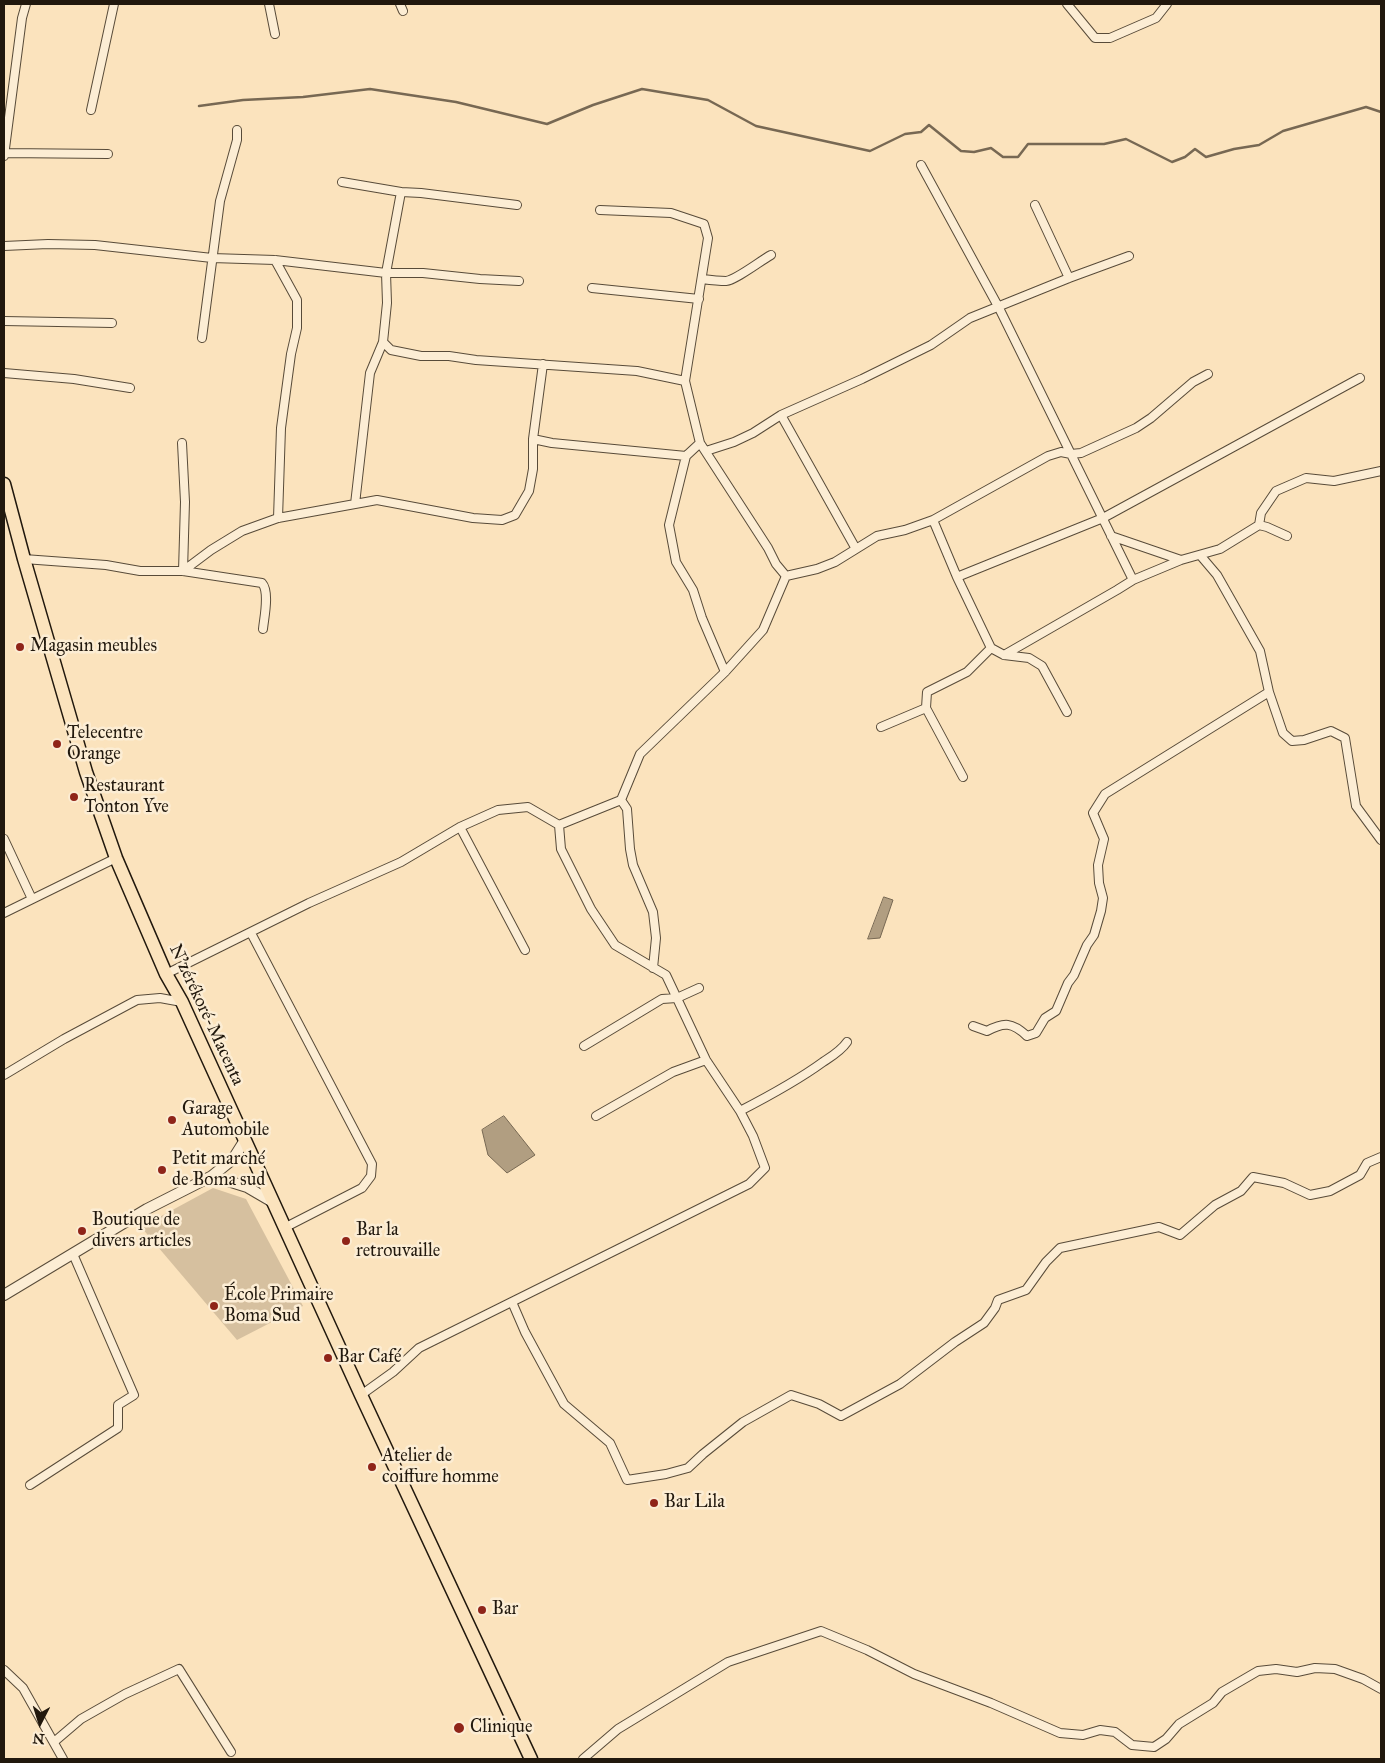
<!DOCTYPE html>
<html>
<head>
<meta charset="utf-8">
<style>
	body { margin:0 }
	#map { position:relative; width:1385px; height:1763px; overflow:hidden; background:#fbe3bd; font-family:"IM FELL Great Primer",serif }
	canvas { display:block }
	.frame { position:absolute; inset:0; border:5px solid #21180d; pointer-events:none }
	.north { position:absolute; left:15px; top:1698px; width:50px; height:50px; -webkit-text-stroke:4px #fcedd4; paint-order:stroke; rotate:185deg; font-size:14px; font-weight:700; line-height:20px; text-align:center; color:#21180d }
	.north::after { content:''; display:block; margin:auto; width:18px; height:22px; background:#21180d; clip-path:polygon(50% 0,100% 100%,50% 72%,0 100%) }
</style>
</head>
<body>
<div id="map">
<canvas width="1385" height="1763"></canvas>
<div class="frame"></div>
<div class="north">N</div>
</div>
<script>
const context = document.querySelector('canvas').getContext('2d');
context.lineJoin = 'round';
function fill(path, color) { context.fillStyle = color; context.fill(path, 'evenodd'); }
function trace(path, color, width, dash) { context.strokeStyle = color; context.lineWidth = width; context.lineCap = dash ? 'butt' : 'round'; context.setLineDash(dash || []); context.stroke(path); }
function label(font, color, halo, rows, align = 'center') {
  context.font = font + ' "IM FELL Great Primer",serif'; context.lineWidth = 5; context.setLineDash([]); context.textBaseline = 'middle'; context.strokeStyle = halo; context.fillStyle = color; for (const [text, x, y, turn = 0] of rows) {
    context.save(); context.translate(x, y); context.rotate((+turn || 0) * Math.PI / 180); context.textAlign = isNaN(turn) ? turn : align; if (halo) context.strokeText(text, 0, 0); context.fillText(text, 0, 0); context.restore();
  }
}
const green = new Path2D(`
	M213 1188 246 1199 303 1306 237 1340 141 1227Z`);
const water = new Path2D(`
	M884 897 893 900 880 938 868 939Z
	M504 1116 535 1155 507 1173 488 1155 482 1130Z`);
const stream = new Path2D(`
	M199 106 243 100 303 97 370 89 456 102 547 124 593 105 642 89 708 100 756 126 870 151 905 134 921 132 929 125 961 151 974 152 991 148 1003 157H1018L1028 144H1104L1126 139 1172 162 1185 157 1195 149 1206 157 1234 149 1259 145 1283 131 1366 107 1381 112`);
const minor = new Path2D(`
	M269 4 275 34
	M400 4 403 11
	M1067 4 1095 38H1110L1156 18 1167 4
	M91 110 114 4
	M4 153 108 154
	M4 156 22 18 26 4
	M921 165 999 308 1133 580
	M342 182 401 192
	M517 205 421 193 401 192 386 273H423L480 279 519 281
	M1035 205 1069 278
	M600 210 671 213 704 224 708 238 685 381
	M4 246 48 244 95 245 212 258 275 260 386 273 387 303 383 342 391 350 421 356H449L476 360 637 371 685 381 700 443 768 548 776 564 786 576 763 630 725 672 640 754 621 800 559 825 528 807 498 810 460 827 401 862 309 903 166 974
	M275 260 297 300V328L291 354 281 428 278 518
	M702 279C710 280 718 281 726 281 736 280 760 261 771 255
	M592 288 699 299
	M4 321 112 323
	M202 338 220 201 237 140V130
	M4 373 74 379 130 388
	M781 415 856 549
	M533 439 552 443 686 456
	M700 443 686 456 669 525 676 562 693 590 702 618 725 672
	M706 451 734 442 753 433 781 415 862 379 931 345 970 318 1069 278 1129 256
	M355 504 370 373 383 342
	M933 520 957 577 991 648 1004 655 1029 658 1042 666 1067 712
	M1259 525 1261 513 1276 491 1306 478 1334 481 1381 471
	M1111 536 1181 560
	M1200 555 1217 575 1260 651 1269 692 1283 733 1292 741 1304 740 1331 731 1345 738 1356 806 1381 840
	M24 559 106 565 140 571H183L185 502 182 443
	M183 571 211 550 242 531 278 518 377 500 473 518 502 520 515 515 529 491 533 469V439L543 364
	M183 571 262 583C270 592 264 618 263 629
	M786 576 817 569 835 562 877 536 905 530 933 520 1048 456 1061 452 1071 454 1081 453 1136 428 1151 418 1193 382 1208 374
	M957 577 1103 518 1360 378
	M1004 655 1117 590 1133 580 1181 560 1220 549 1259 525 1267 527 1287 536
	M926 708 963 777
	M881 727 926 708 927 692 967 672 991 648
	M621 800 627 809 630 849 633 865 653 912 656 938 653 968
	M460 827 525 950
	M4 839 32 899
	M4 913 116 858
	M251 933 372 1164 371 1176 362 1188 284 1228
	M973 1026 987 1031C1004 1022 1012 1022 1027 1036L1036 1033 1045 1018 1056 1011 1068 983 1074 975 1087 945 1094 935 1101 911 1103 898 1099 883 1098 865 1104 839 1093 813 1105 794 1269 692
	M584 1046 662 999 677 998 699 988
	M4 1075 64 1039 137 1000 160 998 182 1002
	M740 1111C769 1096 797 1081 823 1062 832 1056 841 1051 847 1042
	M596 1116 673 1072 706 1060
	M512 1302 525 1332 564 1404 610 1443 627 1480 666 1474 688 1468 703 1454 743 1422 791 1395 819 1404 841 1416 900 1384 955 1342 984 1323 995 1308 998 1300 1026 1290 1046 1262 1060 1248 1159 1227 1180 1235 1215 1205 1241 1191 1253 1177 1284 1183 1310 1195 1330 1191 1360 1175 1367 1163 1381 1157
	M361 1395 393 1372 419 1348 749 1184 765 1168 753 1136 740 1111 706 1060 666 975 615 945 591 909 561 849 559 825
	M30 1485 118 1428V1405L134 1395 73 1254
	M4 1670 23 1688 63 1759
	M54 1742 81 1719 125 1694 179 1669 231 1752
	M583 1759 618 1729 728 1662 821 1631 867 1650 914 1674 991 1703 1060 1733 1083 1735 1100 1730 1115 1732 1132 1745 1154 1747 1166 1739 1179 1724 1213 1703 1222 1692 1258 1671 1276 1669 1297 1672 1315 1668 1335 1669 1363 1679 1381 1689`);
const tertiary = new Path2D(`
	M212 1176 247 1187 271 1201
	M4 1295 147 1209 212 1176 233 1159 245 1140`);
const trunk = new Path2D(`
	M4 484 24 559 86 772 116 858 166 974 182 1002 361 1395 531 1759`);
const markers = [
	[20,647,5,"#8f2418"],
	[57,744,5,"#8f2418"],
	[74,797,5,"#8f2418"],
	[172,1120,5,"#8f2418"],
	[162,1170,5,"#8f2418"],
	[82,1231,5,"#8f2418"],
	[346,1241,5,"#8f2418"],
	[214,1306,5,"#8f2418"],
	[328,1358,5,"#8f2418"],
	[372,1467,5,"#8f2418"],
	[654,1503,5,"#8f2418"],
	[482,1610,5,"#8f2418"],
	[459,1728,6,"#8f2418"]
];
const poiNames = [
	["Magasin meubles",30,647],
	["Telecentre",67,734],
	["Orange",67,755],
	["Restaurant",84,787],
	["Tonton Yve",84,808],
	["Garage",182,1110],
	["Automobile",182,1131],
	["Petit marché",172,1160],
	["de Boma sud",172,1181],
	["Boutique de",92,1221],
	["divers articles",92,1242],
	["Bar la",356,1231],
	["retrouvaille",356,1252],
	["École Primaire",224,1296],
	["Boma Sud",224,1317],
	["Bar Café",338,1358],
	["Atelier de",382,1457],
	["coiffure homme",382,1478],
	["Bar Lila",664,1503],
	["Bar",492,1610],
	["Clinique",470,1728]
];
const streetNames = [
	["N'zérékoré-Macenta",206,1015,65]
];
fill(green, '#d6c09f');
fill(water, '#b19e81');
trace(water, '#776853', 1);
trace(stream, '#776853', 2.5);
trace(minor, '#584b39', 10);
trace(tertiary, '#584b39', 12);
trace(trunk, '#21180d', 15);
trace(minor, '#fcedd4', 8);
trace(tertiary, '#fcedd4', 10);
trace(trunk, '#fbe3bd', 12);
for (const [x, y, r, color] of markers) { const dot = new Path2D(); dot.arc(x, y, r, 0, 2 * Math.PI); context.fillStyle = color; context.fill(dot); trace(dot, '#fcedd4', 2); }
label('18px', '#21180d', '#fcedd4', poiNames, 'left');
label('18px', '#21180d', '#fcedd4', streetNames);
</script>
</body>
</html>
